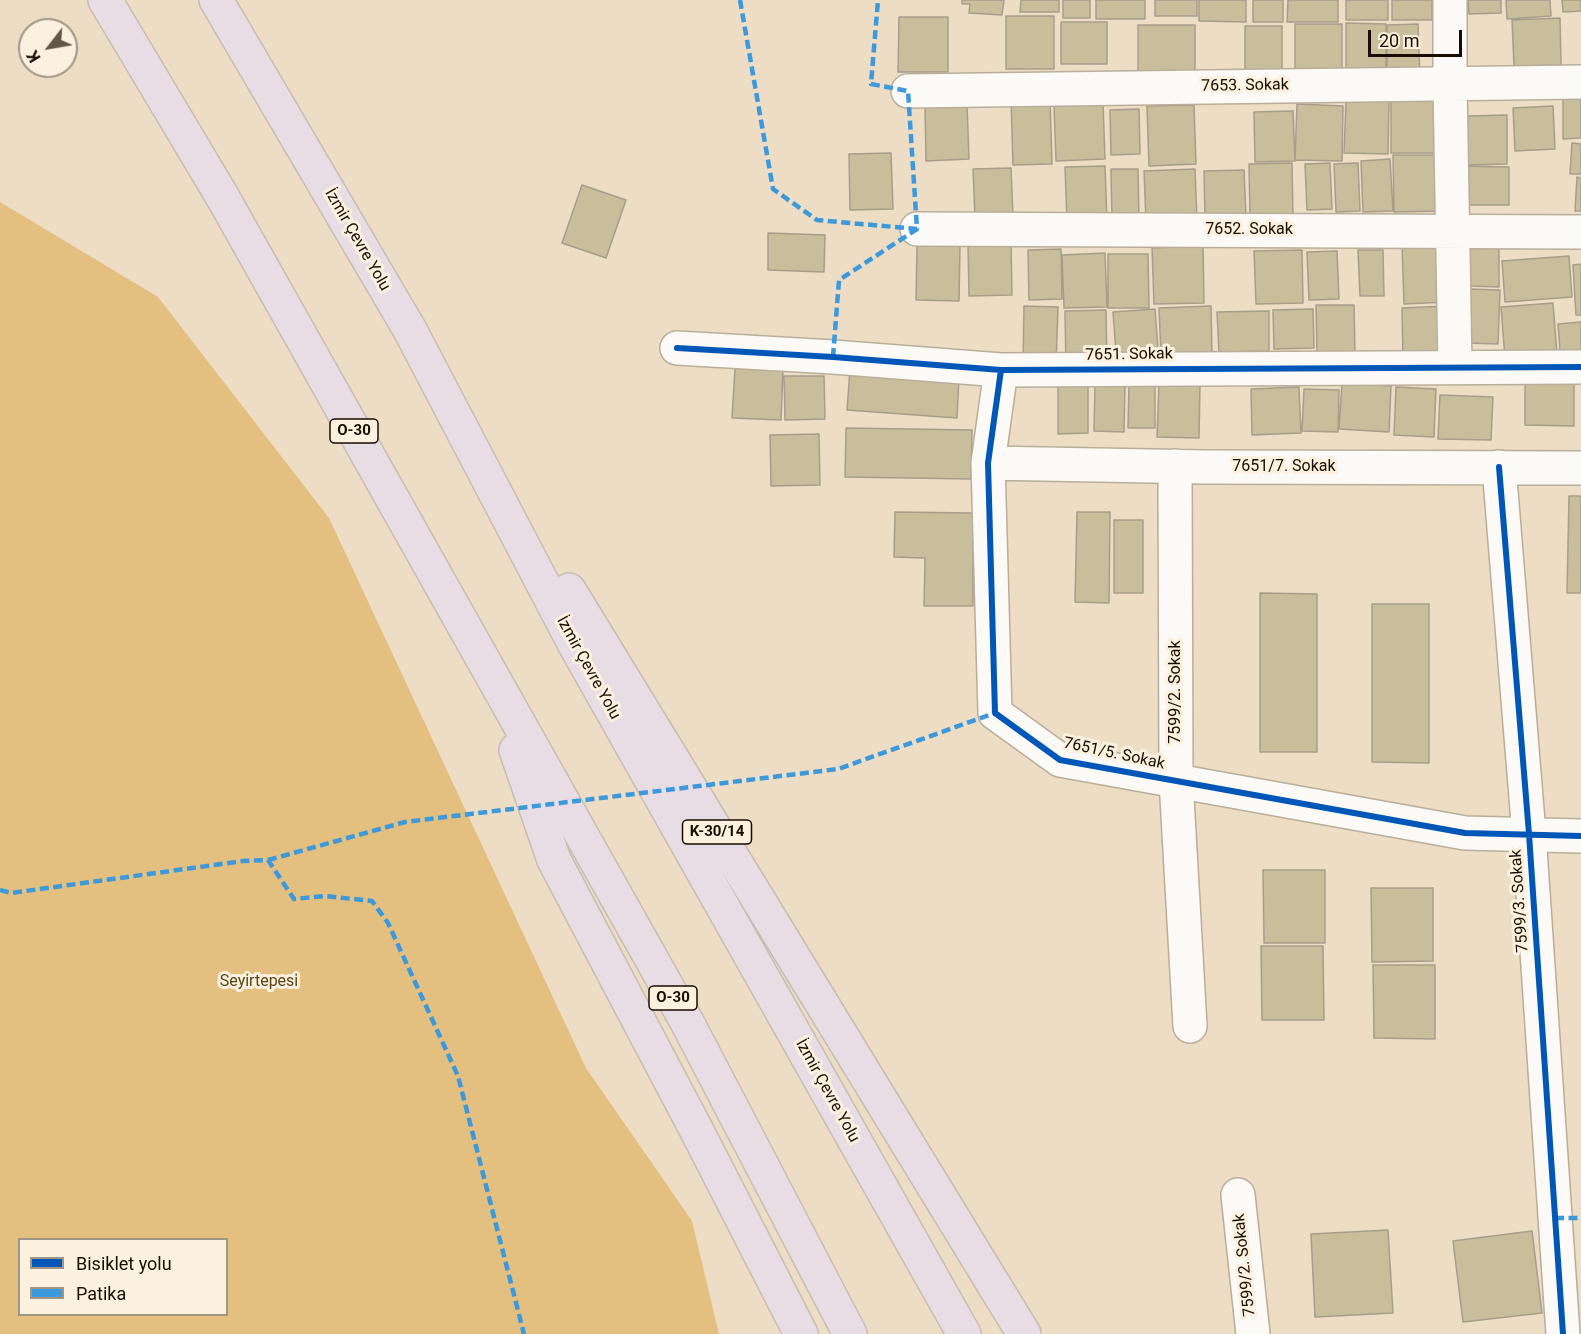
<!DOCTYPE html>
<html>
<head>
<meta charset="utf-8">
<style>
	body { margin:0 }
	#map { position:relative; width:1581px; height:1334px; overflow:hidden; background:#ecddc4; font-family:Roboto,sans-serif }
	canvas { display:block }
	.legend { position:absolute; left:18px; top:1238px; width:210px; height:78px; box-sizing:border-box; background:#fcf1df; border:2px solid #a09686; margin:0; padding:8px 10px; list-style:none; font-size:18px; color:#170d00 }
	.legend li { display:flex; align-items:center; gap:12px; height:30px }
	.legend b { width:30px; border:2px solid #a09686 }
	.north { position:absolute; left:18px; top:18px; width:60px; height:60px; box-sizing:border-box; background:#fcf1df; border:2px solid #a09686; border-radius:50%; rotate:239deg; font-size:16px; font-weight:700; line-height:24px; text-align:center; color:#170d00 }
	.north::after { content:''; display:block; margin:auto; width:21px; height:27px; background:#625645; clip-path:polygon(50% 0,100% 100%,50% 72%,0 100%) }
	.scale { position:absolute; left:1368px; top:30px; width:94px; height:27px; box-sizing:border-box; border:3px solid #170d00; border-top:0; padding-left:8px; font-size:18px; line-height:21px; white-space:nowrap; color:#170d00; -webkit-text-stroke:4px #fcf1df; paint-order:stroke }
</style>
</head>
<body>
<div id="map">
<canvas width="1581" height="1334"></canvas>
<ul class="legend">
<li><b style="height:8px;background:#0057b8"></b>Bisiklet yolu</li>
<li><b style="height:8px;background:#3b99dc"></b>Patika</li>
</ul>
<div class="north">K</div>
<div class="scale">20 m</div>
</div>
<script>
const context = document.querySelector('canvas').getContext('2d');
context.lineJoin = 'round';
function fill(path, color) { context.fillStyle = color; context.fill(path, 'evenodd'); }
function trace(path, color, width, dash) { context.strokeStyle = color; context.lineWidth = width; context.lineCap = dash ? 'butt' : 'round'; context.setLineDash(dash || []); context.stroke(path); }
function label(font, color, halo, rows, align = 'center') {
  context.font = font + ' Roboto,sans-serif'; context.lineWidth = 6; context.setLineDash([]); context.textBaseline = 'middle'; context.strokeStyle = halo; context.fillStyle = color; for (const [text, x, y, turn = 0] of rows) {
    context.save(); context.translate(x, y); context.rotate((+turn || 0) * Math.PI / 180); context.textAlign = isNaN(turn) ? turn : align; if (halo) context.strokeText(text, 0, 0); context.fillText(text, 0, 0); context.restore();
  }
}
const green = new Path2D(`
	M0 202 158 297 329 518 586 1068 692 1221 719 1334H0ZM20 1240H226V1314H20Z`);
const building = new Path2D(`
	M962 0H1004L1002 15 969 13 970 4H962Z
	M1021 0H1059V12H1020Z
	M1063 0H1090V18H1063Z
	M1096 0H1145V19H1096Z
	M1155 0H1197V16H1155Z
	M1199 0H1246V22L1199 21Z
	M1253 0H1283V22H1253Z
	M1288 0H1338V22H1287Z
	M1346 0H1388V20H1346Z
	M1392 0H1432V20H1392Z
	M1468 0H1501V13L1469 14Z
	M1506 0H1550L1551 16 1507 19Z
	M1562 0H1581V11L1563 12Z
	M1006 16H1054V69H1006Z
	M899 17H948V72H898Z
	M1560 18 1561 65 1514 66 1512 20Z
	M1061 22H1107V64H1061Z
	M1346 23 1386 24V77H1346Z
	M1295 24H1342V79H1295Z
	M1418 24 1420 78H1387V25Z
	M1138 25H1195V81L1138 80Z
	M1245 26H1282V73H1245Z
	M1563 92H1581V138L1563 139Z
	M1011 100H1050L1052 164 1013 165Z
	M1391 100 1434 101V153H1391Z
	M1346 101H1389L1388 154 1344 153Z
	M967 104 969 159 926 161 925 105Z
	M1103 104 1105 159 1056 161 1054 105Z
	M1297 104 1343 106 1342 161 1295 160Z
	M1194 105 1196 164 1149 166 1147 106Z
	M1553 106 1555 149 1515 151 1513 108Z
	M1139 109 1140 154 1111 155 1110 110Z
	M1293 111 1295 161 1255 162 1254 112Z
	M1507 115V164L1468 165 1467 116Z
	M1572 143 1581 144V174H1570Z
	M891 153 893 209 850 210 849 154Z
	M1393 155H1440L1442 211 1394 212Z
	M1390 159 1393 211 1363 212 1361 161Z
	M1292 163 1293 215 1250 216 1249 164Z
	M1330 163 1332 209 1307 210 1305 164Z
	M1358 163 1360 211 1336 212 1334 164Z
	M1105 166 1107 221 1067 222 1065 167Z
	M1459 166 1509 167V205H1458Z
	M1011 168 1013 217 975 218 973 169Z
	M1111 169H1138L1139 220H1112Z
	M1195 169 1197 221 1146 222 1144 171Z
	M1244 170 1246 217 1205 218 1204 171Z
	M1577 177 1581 178V211H1575Z
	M582 185 626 200 606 258 562 243Z
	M768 233 825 235 824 272 768 270Z
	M1445 243 1447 302 1404 304 1402 244Z
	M1011 244 1012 295 969 296 968 245Z
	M917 246H960L959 301 916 300Z
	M1203 246 1204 303 1154 304 1152 248Z
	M1469 246H1499V287L1469 286Z
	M1061 249 1062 299 1029 300 1028 250Z
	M1302 250 1303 303 1256 304 1254 251Z
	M1358 250H1383L1384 296H1360Z
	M1337 251 1339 299 1309 300 1307 252Z
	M1105 253 1107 307 1064 308 1062 255Z
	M1108 254H1148L1149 308H1108Z
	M1569 256 1572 297 1505 302 1502 261Z
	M1581 264V315H1576L1573 265Z
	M1469 289 1500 290 1498 344 1467 343Z
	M1553 303 1557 354 1505 358 1501 307Z
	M1316 305H1354L1355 354H1317Z
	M1024 306 1058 307 1056 365 1023 364Z
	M1211 306 1212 354 1161 355 1159 308Z
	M1447 306 1449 359 1403 360 1402 308Z
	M1155 309 1159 363 1117 366 1113 312Z
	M1313 309 1314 348 1274 349 1273 310Z
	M1106 310 1107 367 1066 368 1065 311Z
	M1269 311V351L1219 352 1217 312Z
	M1581 322V362L1561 363 1558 324Z
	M735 368 783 370 781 420 732 418Z
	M850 370 959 377 957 418 847 410Z
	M784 376H824L825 419 785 420Z
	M1525 380H1574V426L1525 425Z
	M1095 383H1125L1124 432 1094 431Z
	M1129 383H1155V428H1128Z
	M1159 383 1200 384 1199 438 1157 437Z
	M1342 383 1391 386 1389 432 1339 429Z
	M1058 384H1088V433L1058 434Z
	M1299 387 1301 433 1252 435 1251 389Z
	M1396 387 1436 389 1434 437 1394 435Z
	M1304 389 1339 390 1338 432 1302 431Z
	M1440 395 1493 397 1491 440 1438 439Z
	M846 428 972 430 971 479 845 477Z
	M819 434 820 485 771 486 770 435Z
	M1569 496H1581V593H1567Z
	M895 512 973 513V606H924L925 558 894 557Z
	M1077 512H1110L1109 603 1075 602Z
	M1114 520H1143V593H1114Z
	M1260 593 1317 594V752H1260Z
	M1372 604H1429V763L1372 762Z
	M1263 870H1325V943H1264Z
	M1371 888H1433V961L1372 962Z
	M1261 946H1323L1324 1020H1262Z
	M1373 965H1435V1039L1374 1038Z
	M1388 1230 1393 1313 1315 1317 1311 1234Z
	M1532 1231 1542 1313 1463 1322 1453 1241Z`);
const minor = new Path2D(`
	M1450 0V83L1455 367
	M908 91 1581 82
	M917 229 1581 232
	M677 348 833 357 1001 370 1581 367
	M1001 370 988 463 995 713 1060 760 1465 833 1581 836
	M988 463 1206 467 1581 468
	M1175 466 1176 780 1190 1026
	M1499 467 1529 834 1563 1334
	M1238 1195 1253 1334`);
const highway = new Path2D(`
	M105 0 222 196 687 1022 850 1334
	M216 0 410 330 575 645 964 1334
	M569 590 1024 1334
	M516 750 554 860 698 1133 801 1334`);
const quiet = new Path2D(`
	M740 0 773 189 817 220 917 229
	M833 357 839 280 917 229 908 91 871 84 878 0
	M268 860 405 822 838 769 995 713
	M0 890 11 893 243 861 268 860 294 899 325 896 372 901 388 923 458 1076 524 1334
	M1555 1218H1581`);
const cycleway = new Path2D(`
	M677 348 833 357 1001 370 1581 367
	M1001 370 988 463 995 713 1060 760 1465 833 1581 836
	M1499 467 1529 834 1563 1334`);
const shields = [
	[354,431,48],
	[717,832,69],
	[673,998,48]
];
const shieldNames = [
	["O-30",354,431],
	["K-30/14",717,832],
	["O-30",673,998]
];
const streetNames = [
	["7653. Sokak",1245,86,-1],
	["7652. Sokak",1249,230],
	["İzmir Çevre Yolu",357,240,60],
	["7651. Sokak",1129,355,-1],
	["7651/7. Sokak",1284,467],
	["İzmir Çevre Yolu",588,668,61],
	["7599/2. Sokak",1176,692,-90],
	["7651/5. Sokak",1114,754,12],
	["7599/3. Sokak",1520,901,-94],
	["İzmir Çevre Yolu",827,1091,61],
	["7599/2. Sokak",1245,1265,-96]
];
const parkNames = [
	["Seyirtepesi",259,982]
];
fill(green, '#e3c080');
fill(building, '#c8be9c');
trace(building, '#a69e8a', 1.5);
trace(minor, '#b9ae9a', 36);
trace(highway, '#c5beb2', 36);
trace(minor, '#fcfaf6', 33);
trace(highway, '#e9dde5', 33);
trace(quiet, '#3b99dc', 4.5, [9, 4.5]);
trace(cycleway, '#0057b8', 6);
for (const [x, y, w] of shields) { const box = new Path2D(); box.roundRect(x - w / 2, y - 12, w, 24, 4.5); context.fillStyle = '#fcf1df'; context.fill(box); trace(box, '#170d00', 1.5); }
label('bold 15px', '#170d00', null, shieldNames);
label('16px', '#170d00', '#fcf1df', streetNames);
label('16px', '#5a441a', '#fcf1df', parkNames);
</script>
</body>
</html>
